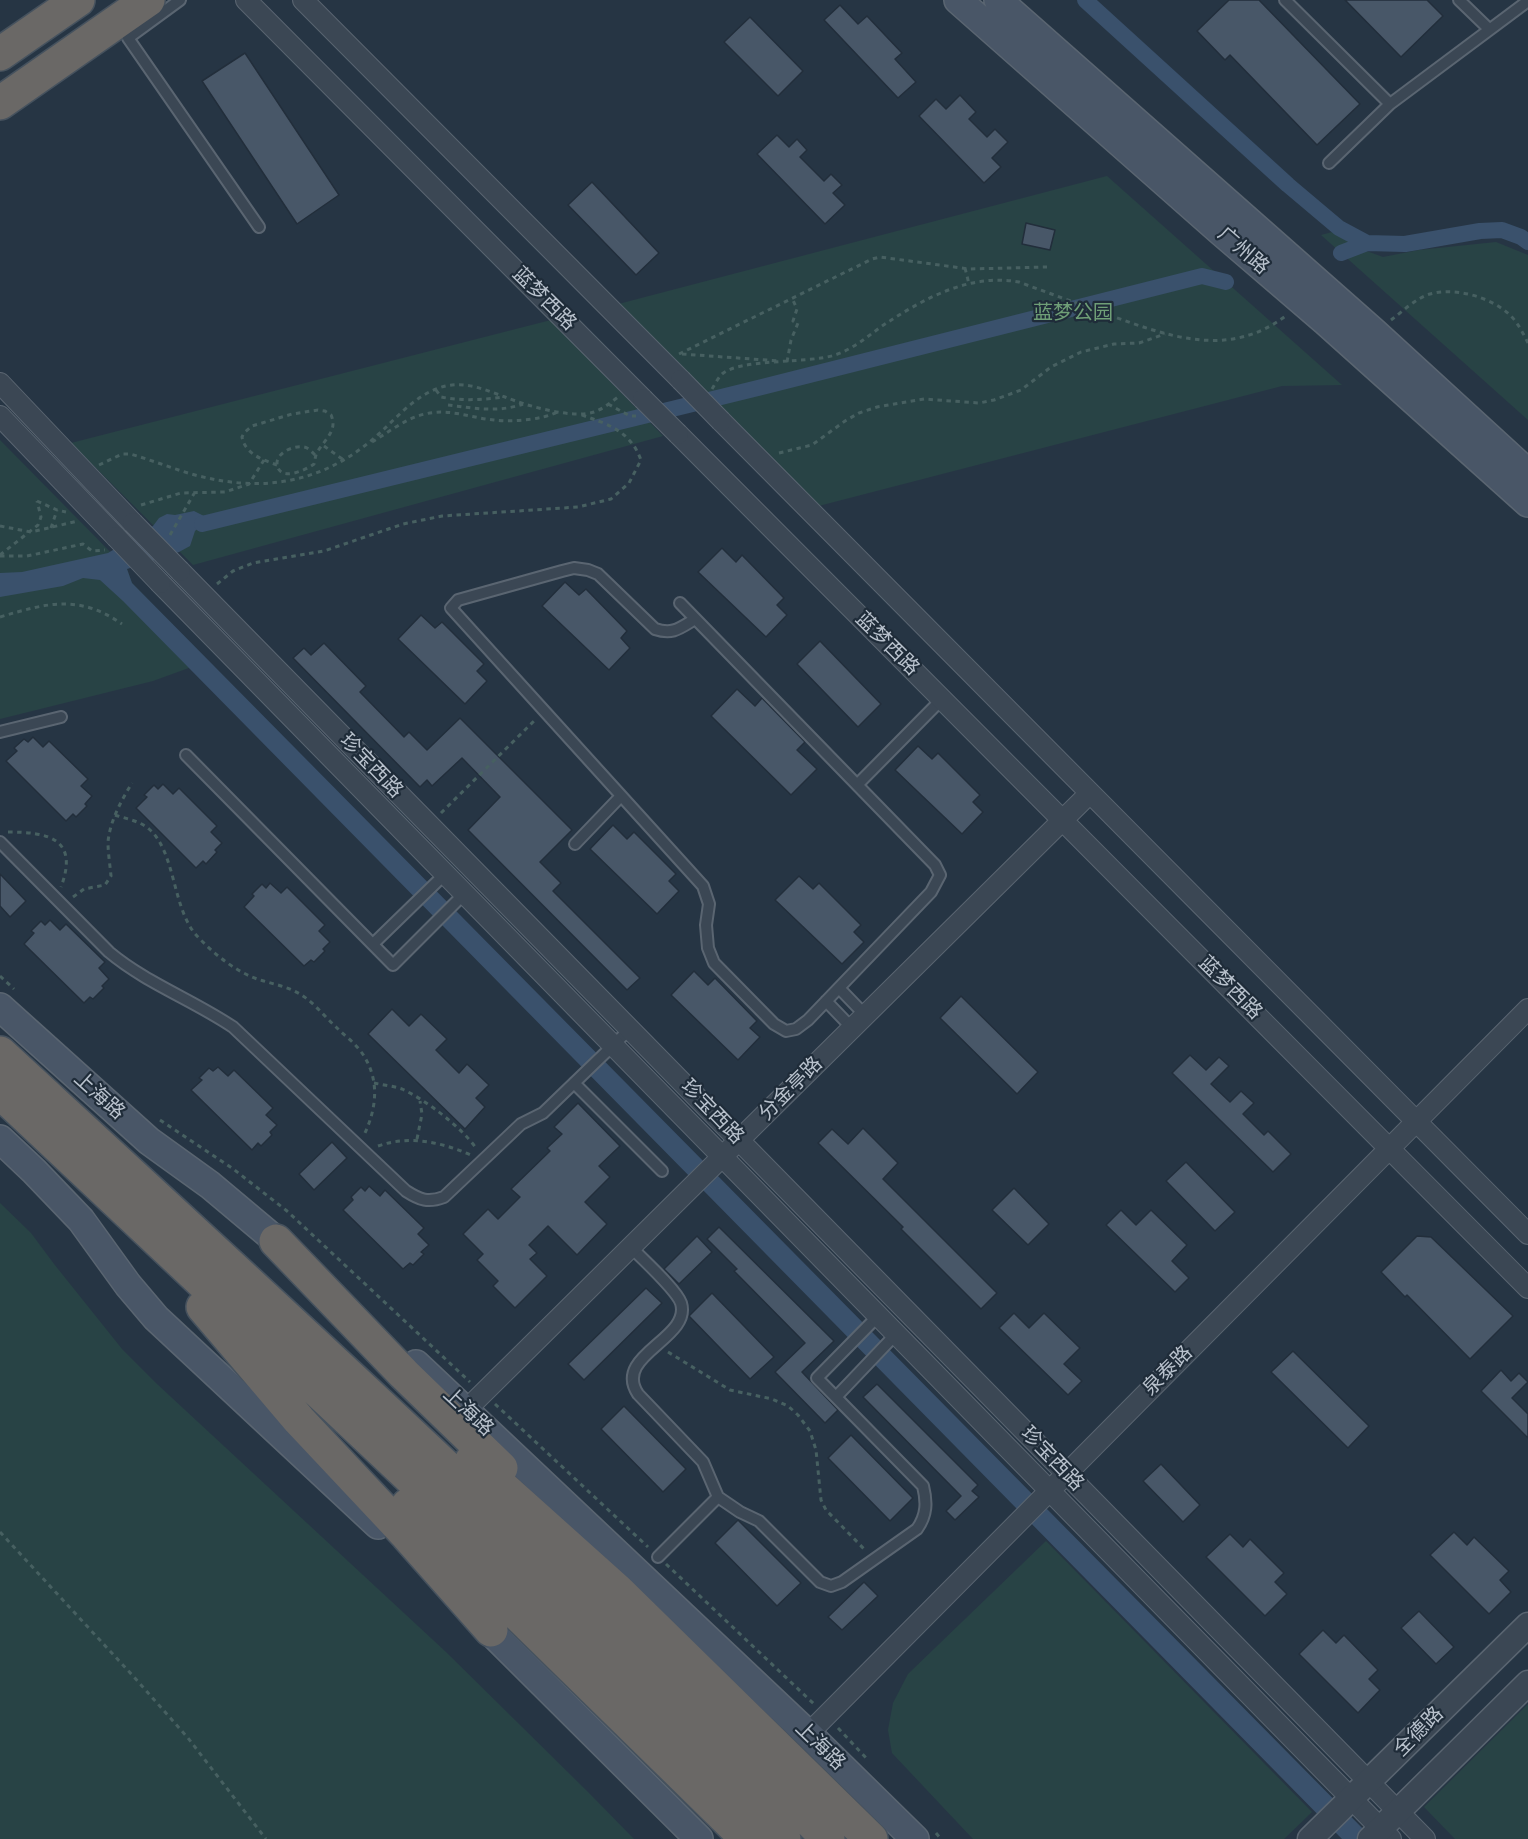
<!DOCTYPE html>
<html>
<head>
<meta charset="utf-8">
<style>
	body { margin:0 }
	canvas { display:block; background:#263544 }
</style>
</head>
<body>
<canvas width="1528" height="1839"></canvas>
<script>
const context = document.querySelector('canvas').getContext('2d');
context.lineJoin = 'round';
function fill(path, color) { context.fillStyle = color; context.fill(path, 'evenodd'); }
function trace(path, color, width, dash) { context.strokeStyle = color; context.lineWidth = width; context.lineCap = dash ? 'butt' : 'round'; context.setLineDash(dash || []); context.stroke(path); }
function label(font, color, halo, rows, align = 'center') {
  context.font = font + ' "Fira Sans","Noto Sans SC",sans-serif'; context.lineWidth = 4.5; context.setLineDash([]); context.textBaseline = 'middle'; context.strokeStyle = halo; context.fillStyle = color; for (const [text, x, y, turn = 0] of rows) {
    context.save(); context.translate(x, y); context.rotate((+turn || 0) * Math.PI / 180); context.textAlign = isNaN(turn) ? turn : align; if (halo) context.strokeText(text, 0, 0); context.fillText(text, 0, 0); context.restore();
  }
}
const green = new Path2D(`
	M1107 176 1342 385 1282 386 807 509 607 307Z
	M1336 231 1361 249 1383 257 1419 250 1496 242 1528 255V420L1321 235Z
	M551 320 663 436 193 565 71 443Z
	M0 440 127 569 132 583 208 661 153 681 0 719Z
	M0 1203 31 1233 54 1264 122 1349 157 1384 446 1652 589 1793 634 1839H0Z
	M1046 1541 1312 1812 1284 1839H973L892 1753 888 1730 893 1703 908 1674Z
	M1528 1704V1839H1455L1424 1807Z`);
const water = new Path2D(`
	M194 511 204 516 202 524 195 531 190 546 179 552 127 569 132 583 1373 1839H1342L123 601 100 580 83 578 63 586 0 597V573L22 572 108 553 153 526 159 518 167 514 175 515Z`);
const canal = new Path2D(`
	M1085 0 1288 185 1339 228 1367 243
	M1341 253 1367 243 1405 244 1480 231 1502 230 1521 237 1528 242
	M202 524 762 387 1202 276 1226 282`);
const building = new Path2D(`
	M1229 0H1259L1360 104 1317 145 1230 55 1225 60 1197 31Z
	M1345 0H1427L1443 16 1401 57Z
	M840 5 858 24 867 16 902 53 895 59 916 82 898 98 824 20Z
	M750 17 803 71 778 96 724 42Z
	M245 53 339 195 297 224 202 81Z
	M960 95 976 112 969 119 987 137 995 129 1008 142 992 158 1001 167 984 183 919 116 936 99 946 109Z
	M777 135 789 147 797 139 807 150 800 157 824 181 831 174 842 185 833 193 845 205 825 224 757 154Z
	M592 182 659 253 636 275 568 205Z
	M1026 223 1055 230 1050 250 1022 244Z
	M722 548 736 562 742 555 784 598 777 605 787 615 766 637 698 572Z
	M565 582 579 595 586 589 627 631 621 638 630 648 609 670 542 606Z
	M421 615 435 628 442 622 484 664 477 671 487 681 465 704 398 639Z
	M820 641 881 704 858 727 797 664Z
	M324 643 366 686 360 692 404 737 409 732 427 750 460 718 572 830 540 862 561 883 553 891 640 978 627 990 468 830 500 797 462 758 432 786 427 780 420 787 293 658 304 648 311 655Z
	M737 689 755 706 762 698 805 742 797 750 817 769 791 795 711 716Z
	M33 737 43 747 49 741 88 779 81 786 92 796 85 804 87 806 76 817 73 814 66 821 6 761 17 751 14 748 24 739 28 742Z
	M918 746 932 759 938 753 980 795 973 802 983 812 962 834 895 770Z
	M163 784 173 794 179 788 217 826 211 832 222 843 215 850 217 852 206 864 203 861 196 868 136 808 147 797 144 795 154 785 158 789Z
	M613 825 627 839 634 832 676 874 669 881 679 891 657 914 590 849Z
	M0 874 26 901 10 917 0 906Z
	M799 876 813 889 819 883 861 925 854 932 864 942 842 964 775 900Z
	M270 883 281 893 287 887 325 925 319 931 330 942 323 949 325 951 314 962 311 960 304 966 244 907 254 896 252 894 262 884 266 888Z
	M50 920 60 930 66 924 105 962 99 968 109 979 102 986 104 988 93 999 90 997 84 1003 24 944 34 933 31 931 41 921 45 925Z
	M694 971 708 985 715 978 757 1021 750 1028 760 1037 738 1060 671 995Z
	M961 996 1038 1072 1017 1094 940 1018Z
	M392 1009 409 1026 421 1014 447 1039 436 1050 459 1073 467 1064 489 1085 476 1098 485 1107 465 1129 368 1034Z
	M1190 1055 1206 1070 1219 1057 1229 1066 1211 1084 1230 1102 1241 1091 1254 1103 1243 1114 1264 1135 1268 1131 1291 1154 1273 1172 1172 1073Z
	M218 1067 228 1076 234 1070 273 1108 266 1115 277 1125 270 1132 272 1135 261 1146 258 1143 252 1150 191 1090 202 1080 199 1078 209 1068 213 1071Z
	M578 1103 620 1146 599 1166 610 1177 585 1202 607 1224 577 1255 548 1226 529 1245 537 1253 530 1259 547 1276 515 1308 493 1286 498 1281 477 1260 483 1254 463 1234 488 1209 498 1219 520 1197 511 1189 550 1151 547 1148 562 1134 554 1127Z
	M863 1128 898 1163 883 1179 997 1293 981 1309 901 1229 903 1227 818 1143 832 1129 848 1144Z
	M332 1142 347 1158 314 1190 299 1174Z
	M1186 1162 1235 1212 1215 1231 1166 1181Z
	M369 1186 380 1196 385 1190 424 1228 418 1234 429 1245 421 1252 424 1254 413 1265 410 1263 403 1269 343 1210 353 1200 351 1197 361 1187 365 1191Z
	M1014 1188 1049 1224 1028 1245 992 1210Z
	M1121 1210 1136 1225 1151 1210 1187 1245 1172 1261 1189 1278 1175 1292 1106 1225Z
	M719 1227 834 1341 802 1372 838 1410 825 1423 775 1372 805 1343 734 1271 737 1269 707 1239Z
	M697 1236 712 1252 679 1284 664 1269Z
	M1417 1236 1431 1237 1513 1316 1470 1359 1407 1295 1405 1297 1381 1272Z
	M646 1288 662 1303 584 1380 568 1364Z
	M712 1293 774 1357 750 1379 689 1316Z
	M1014 1313 1029 1328 1044 1313 1080 1348 1064 1364 1082 1381 1068 1395 999 1328Z
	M1293 1351 1369 1426 1348 1448 1271 1372Z
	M1501 1370 1511 1381 1519 1373 1528 1382 1512 1398 1528 1414V1438L1481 1391Z
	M877 1384 978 1485 972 1491 979 1497 955 1520 946 1511 961 1496 863 1397Z
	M624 1406 686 1469 663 1492 601 1429Z
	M851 1435 913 1498 890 1521 828 1458Z
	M1161 1464 1200 1505 1183 1522 1143 1481Z
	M738 1520 801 1583 777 1606 715 1543Z
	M1454 1532 1467 1545 1474 1537 1509 1571 1500 1580 1511 1592 1489 1614 1430 1555Z
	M1230 1534 1243 1547 1250 1539 1284 1573 1275 1582 1287 1594 1265 1616 1206 1557Z
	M864 1582 878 1596 842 1630 828 1617Z
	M1419 1611 1454 1647 1436 1664 1401 1628Z
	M1323 1630 1336 1643 1344 1635 1378 1670 1369 1679 1380 1690 1358 1713 1299 1654Z`);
const path = new Path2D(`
	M965 268 969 284
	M1391 320C1402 312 1416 298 1430 294 1455 287 1491 297 1510 315 1518 323 1523 333 1528 343
	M679 354 872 259 880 257 969 269 1047 267
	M682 354 780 361
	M787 362 791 340 798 323 793 321 797 309 792 298
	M712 389C715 384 718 378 722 374 741 358 807 364 835 355 853 349 867 337 882 326 923 299 969 273 1019 282 1048 293 1077 303 1106 314 1168 336 1228 360 1287 315
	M436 390 441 397C461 401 483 400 503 397
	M608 404 630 416H636
	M448 405C473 408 498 413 523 404
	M372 442C389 432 406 418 425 414 449 408 471 418 494 420 511 422 543 420 557 412
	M324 446 345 461
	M779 453 812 445 845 421 859 413 877 407 924 399 979 403 994 400 1021 390 1051 367 1081 352 1114 344 1139 343 1165 334
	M99 465 122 454H130C152 460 173 469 195 475 266 494 327 482 381 432 401 413 423 388 452 385 471 383 488 391 505 397 527 406 572 419 594 412 603 409 610 403 618 397
	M277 465C263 460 245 454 242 437L244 433 252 426 292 414 318 410 325 411 331 415C339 432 321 442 316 455 315 458 315 461 314 464 306 470 278 483 277 463 277 452 295 445 304 447 309 448 312 452 316 456
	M37 501 57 510 66 512
	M141 505 181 493 225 492 249 484 264 460
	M0 526 31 532 78 521
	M51 528 57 510
	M170 535 195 492
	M0 555 38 525 41 517 37 501
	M0 556H27L83 544 92 551 105 550
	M217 584 233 571 253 563 324 551 403 524 442 516 578 507 611 499 629 483 641 460C630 430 607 424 579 414
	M0 617C47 603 79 594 122 624
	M441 813 536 719
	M115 815C127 819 140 821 149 829 176 852 172 909 197 936 212 952 231 968 252 977 269 984 287 985 303 996 315 1004 325 1017 336 1027 344 1035 355 1043 362 1053 380 1079 377 1108 364 1135
	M8 832C49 832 79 839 61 887
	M73 897 84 889 105 885 111 876C110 865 108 853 108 842 110 821 121 801 132 783
	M0 976 14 989
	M374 1083C383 1085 393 1086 402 1089 426 1100 461 1127 476 1148
	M160 1120 232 1168 287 1211 470 1382
	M417 1139 422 1114 420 1101
	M378 1146C409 1135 441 1142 471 1155
	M668 1352 730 1390 772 1399 788 1406 798 1415 810 1431 816 1450 821 1500 826 1510 866 1551
	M495 1404 648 1547
	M0 1532 134 1677 188 1738 266 1839
	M666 1564 814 1704
	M838 1728 868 1760
	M936 1833 941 1839`);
const service = new Path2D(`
	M180 0 128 38 259 227
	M1285 0 1390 104 1528 1
	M1459 0 1489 29
	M1329 163 1390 104
	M680 603 935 865 940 875 931 892 808 1020 796 1029 786 1031 774 1024 714 963 708 948 706 925 709 904 703 886 451 608 458 600 562 571 574 568 588 570 598 574 655 629C673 635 680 628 695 619
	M0 732 61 717
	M186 755 393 965 464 894
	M857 785 942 699
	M0 842 109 952C146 983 193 1000 233 1027L406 1191C420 1200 428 1203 444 1197L521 1124 543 1113 630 1029
	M575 844 621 796
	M373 944 445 874
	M839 988 865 1015
	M826 1001 852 1028
	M574 1083 662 1171
	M631 1247C642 1259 676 1289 681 1303 692 1339 612 1355 638 1394L703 1462 718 1497 740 1512 759 1521 820 1582 831 1586 842 1582 917 1529C927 1515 927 1502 923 1486L817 1378 878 1316
	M836 1397 896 1334
	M658 1557 718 1497`);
const minor = new Path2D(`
	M246 0 643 399
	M303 0 681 380
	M0 383 133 523
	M0 416 116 537
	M721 421 1528 1234
	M678 434 1528 1288
	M180 571 1425 1839
	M160 583 1391 1839
	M466 1410 1090 793
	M808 1734 1528 1009`);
const tertiary = new Path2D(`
	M1310 1839 1528 1625
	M1370 1839 1528 1683`);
const secondary = new Path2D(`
	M958 0 1220 231 1325 321 1528 503
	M998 0 1374 332 1528 473
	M0 1007 149 1141 210 1185 291 1253
	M0 1139 34 1171 81 1220 128 1285 156 1318 378 1525
	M416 1364 808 1734 915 1839
	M476 1617 699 1839`);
const trunk = new Path2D(`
	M0 54 78 0
	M0 103 148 0
	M0 1053C280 1311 561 1568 828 1839
	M0 1092 540 1600 757 1810 784 1839
	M276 1241 404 1374 501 1468
	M203 1307 299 1420 407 1535 491 1630
	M472 1460 618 1591 871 1839
	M408 1505 498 1595 747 1839`);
const minorBridge = new Path2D(`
	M681 380 721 421
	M643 399 678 434
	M133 523 180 571
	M116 537 160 583`);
const streetNames = [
	["广州路",1243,251,41],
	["蓝梦西路",544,299,45],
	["蓝梦西路",887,644,45],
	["珍宝西路",371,766,46],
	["蓝梦西路",1230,988,45],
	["分金亭路",791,1089,-45],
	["上海路",99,1096,42],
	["珍宝西路",712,1112,46],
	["泉泰路",1168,1371,-45],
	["上海路",468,1412,43],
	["珍宝西路",1052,1459,46],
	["全德路",1419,1732,-45],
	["上海路",820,1746,44]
];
const parkNames = [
	["蓝梦公园",1073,313]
];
fill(green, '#284345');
fill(water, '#3a516c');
trace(canal, '#3a516c', 16);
fill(building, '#485768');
trace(building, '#222e3b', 1.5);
trace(service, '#5a6571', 14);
trace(minor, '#5a6571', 22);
trace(tertiary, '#5a6571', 27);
trace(secondary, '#5a6571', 30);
trace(trunk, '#46525e', 36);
trace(path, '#476061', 3, [4.5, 4.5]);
trace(service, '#3b4754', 10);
trace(minor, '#3b4754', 20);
trace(tertiary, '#3b4754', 24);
trace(secondary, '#495667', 27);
trace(trunk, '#6a6866', 33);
trace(minorBridge, '#5a6571', 22, []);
trace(minorBridge, '#3b4754', 20);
label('20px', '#b9c2cd', '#1f2c39', streetNames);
label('20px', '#6f9f77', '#1f2c39', parkNames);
</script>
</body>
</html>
